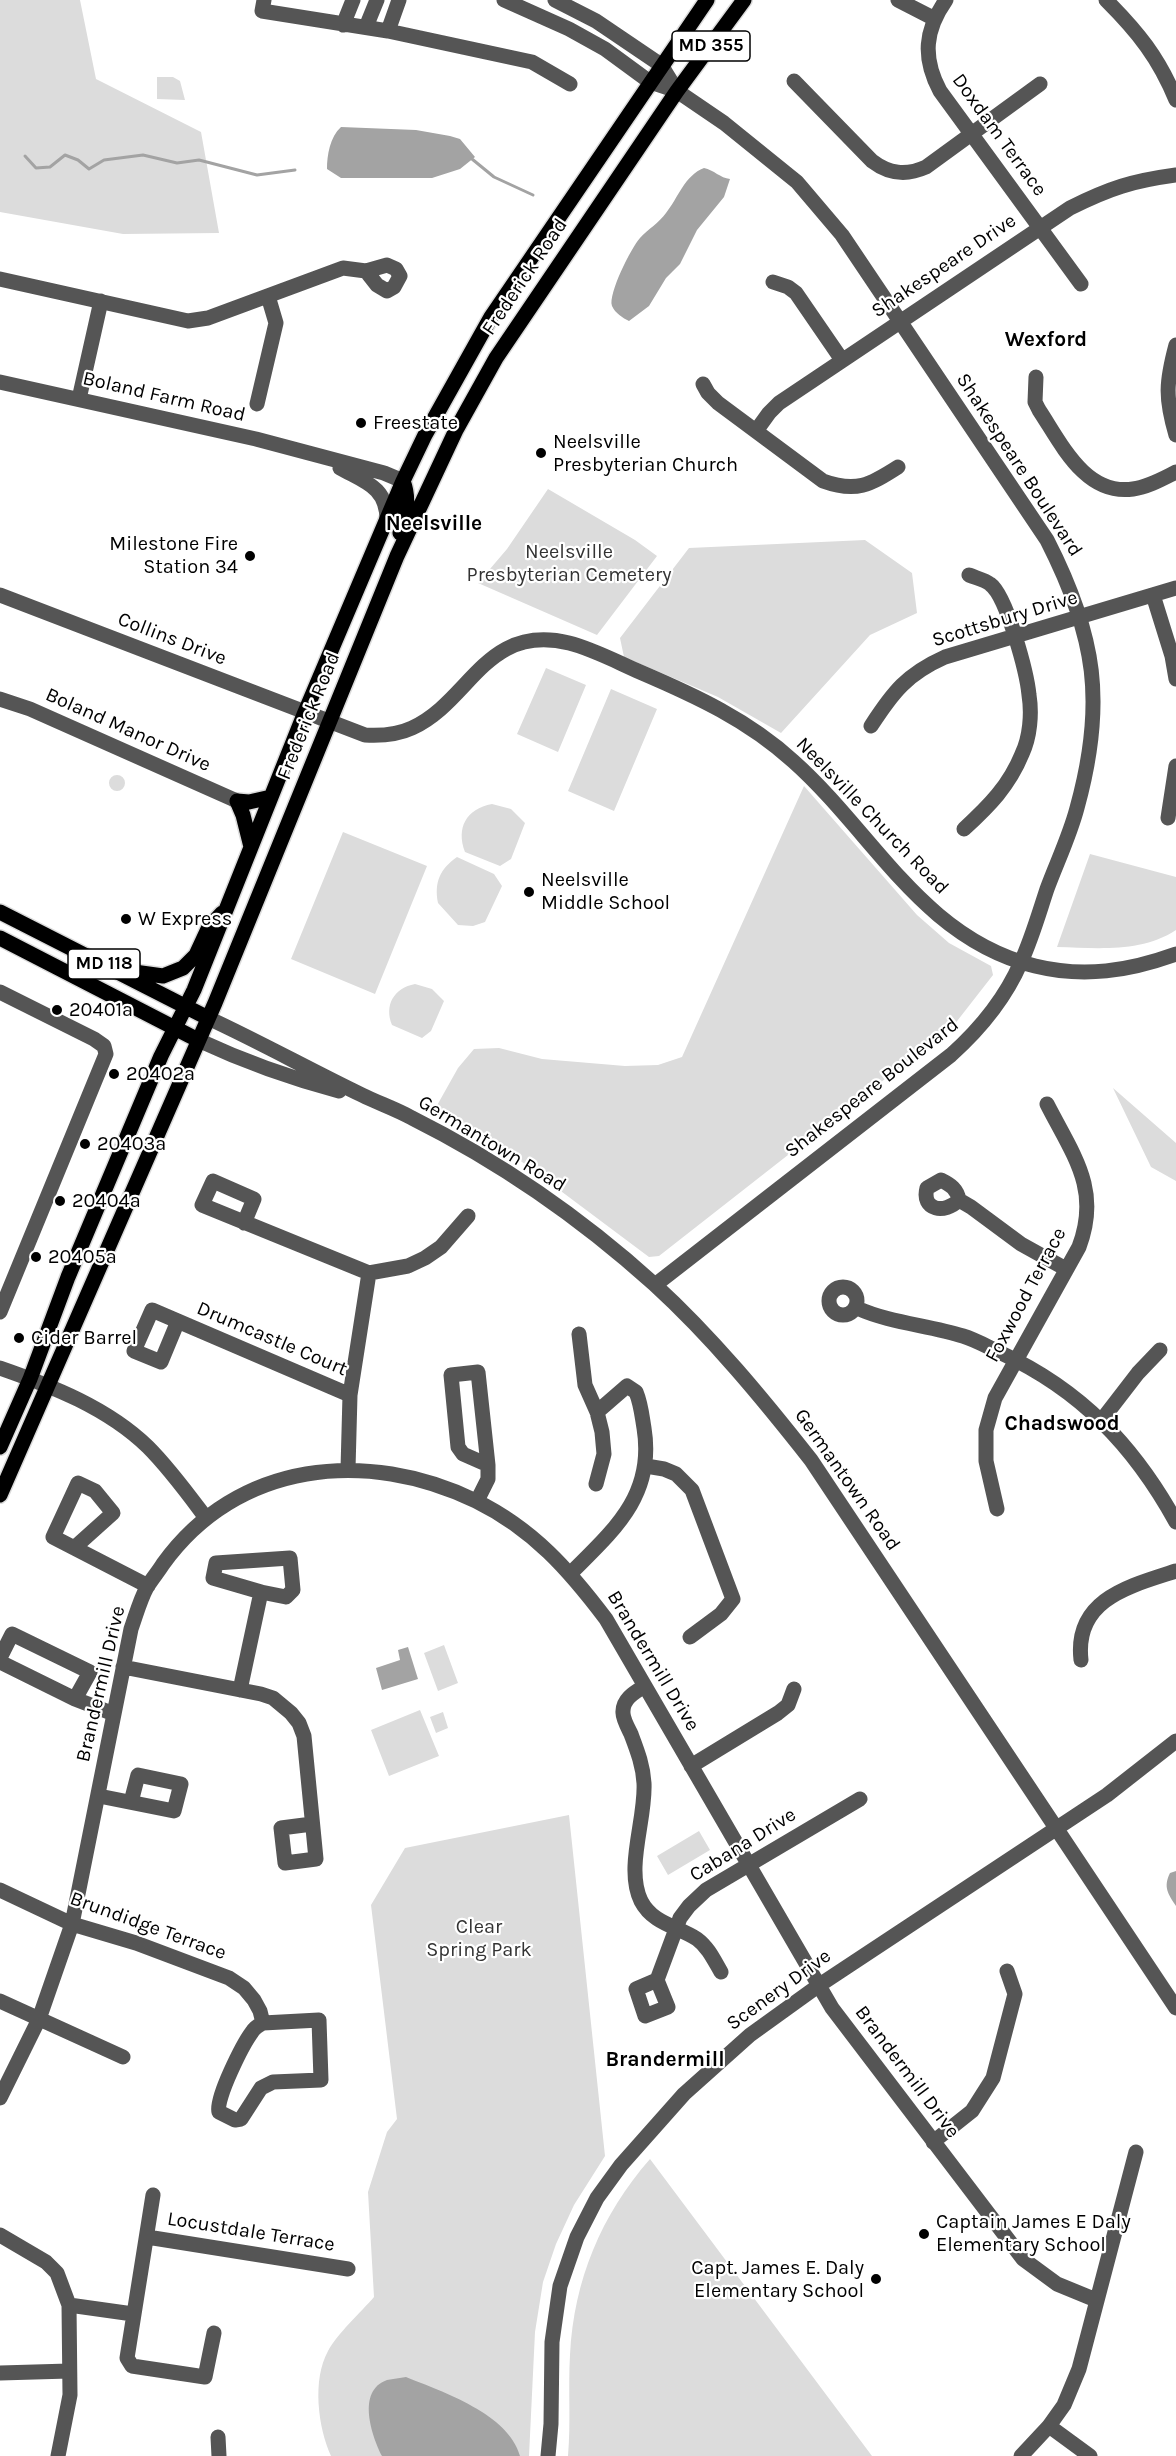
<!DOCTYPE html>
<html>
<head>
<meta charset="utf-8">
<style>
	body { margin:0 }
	canvas { display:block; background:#fff }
</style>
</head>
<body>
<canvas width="1176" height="2456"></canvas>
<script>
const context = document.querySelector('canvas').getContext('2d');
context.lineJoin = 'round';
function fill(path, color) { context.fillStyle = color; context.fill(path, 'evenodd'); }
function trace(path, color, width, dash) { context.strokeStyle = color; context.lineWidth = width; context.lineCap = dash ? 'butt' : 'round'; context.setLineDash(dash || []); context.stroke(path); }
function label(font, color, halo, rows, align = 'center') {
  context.font = font + ' Karla,sans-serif'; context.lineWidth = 4.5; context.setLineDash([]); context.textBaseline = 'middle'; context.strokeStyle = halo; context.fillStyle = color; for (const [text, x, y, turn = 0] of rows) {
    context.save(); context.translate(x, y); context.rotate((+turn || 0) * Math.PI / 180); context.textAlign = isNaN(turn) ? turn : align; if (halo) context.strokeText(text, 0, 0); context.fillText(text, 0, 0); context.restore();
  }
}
const green = new Path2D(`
	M0 0H80L96 79 201 132 219 233 123 234 0 212Z
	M157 77H173L180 81 185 100 157 99Z
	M548 489 635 540 657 556 597 635 478 583 507 549Z
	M865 540 912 573 917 613 870 635 781 733 718 697 624 657 620 638 689 548Z
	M546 668 586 685 558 752 517 734Z
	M611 689 657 709 614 811 568 791Z
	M109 783a8 8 0 1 1 16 0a8 8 0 1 1-16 0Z
	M804 786 917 915 949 943 991 966 993 975 954 1025 659 1256 649 1257 510 1153 435 1109 458 1068 474 1049 499 1048 542 1059 625 1066 658 1065 682 1057Z
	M492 804 511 809 525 823 511 859 500 866 465 852C456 828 466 809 492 804Z
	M343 832 427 866 375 994 291 959Z
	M1090 854 1176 877V930C1141 953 1097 948 1057 947Z
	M457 857 494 874 502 886 485 922 473 926 458 925 438 903C434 882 440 869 457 857Z
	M415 984 432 989 444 1001 431 1031 422 1038 392 1025C384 1005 394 988 415 984Z
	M1113 1088 1176 1143V1181L1151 1167Z
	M444 1645 458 1683 438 1691 424 1653Z
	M420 1710 439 1756 389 1776 371 1730Z
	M443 1712 448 1728 436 1733 430 1717Z
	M569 1815 605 2156 574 2205 556 2244 543 2282 535 2332 529 2456H331C318 2427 312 2380 328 2351 337 2334 361 2312 374 2297L368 2192 387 2132 397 2119 371 1905 405 1848Z
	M699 1831 710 1850 668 1875 657 1856Z
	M650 2159 872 2456H568C571 2422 568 2389 570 2355 574 2280 601 2215 650 2159Z`);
const water = new Path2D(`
	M341 127 416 130 450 136 460 139 475 157 460 169 432 178H341L327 169C327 155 330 137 341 127Z
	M704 168C714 170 720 178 730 179L724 197 697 230 680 264 666 278 649 306 629 321C623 318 615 313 612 306 608 294 631 248 640 238 648 229 659 223 666 213 678 198 685 175 704 168Z
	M408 1647 418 1679 382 1690 376 1668 400 1660 398 1650Z
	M1176 1871V1906C1168 1894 1163 1887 1170 1873Z
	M406 2377C443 2392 509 2414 520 2456H382C372 2436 356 2391 387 2380 393 2379 400 2378 406 2377Z`);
const stream = new Path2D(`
	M25 156 36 168 50 167 65 155 78 160 89 169 104 160 143 155 177 163 199 160 257 175 295 170
	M472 159 494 177 533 195`);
const minor = new Path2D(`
	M264 0 262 11 388 31 532 62 570 84
	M504 0 569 29 605 49 650 82 677 91 724 123 797 182 842 235 1047 540C1096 636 1106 703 1077 808 1070 835 1057 862 1047 889 1039 913 1032 938 1021 962 1005 999 980 1029 951 1055L655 1285
	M555 0 596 21 661 65 677 91
	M898 0 933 18
	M946 0C925 30 922 57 940 91L1081 284
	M1106 0C1138 32 1159 58 1176 100
	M343 25 353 0
	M366 27 377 0
	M388 31 399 0
	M794 81 872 161C889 174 906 176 926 167L1040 84
	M0 279 188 321 208 318 343 268 366 271 387 265 396 269 400 276 394 287 387 291 377 285 366 271
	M773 282 788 287 796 293 842 360
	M1176 345C1166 382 1165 398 1176 435
	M1036 377 1035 402 1039 410C1061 443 1085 496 1133 489 1148 487 1162 479 1176 472
	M0 382 256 439 384 473 403 481
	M703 384 708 393 718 403 823 481C856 493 870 485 898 467
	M79 399 101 301
	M257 404 276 323 268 296
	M756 431 769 413 779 403 1070 208C1110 188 1132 181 1176 175
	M340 468C365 482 387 487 387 520
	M0 595 365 735C382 736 397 735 412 728 471 701 485 623 569 643 593 649 617 662 640 672 696 696 748 720 793 761 874 833 922 938 1035 966 1084 978 1129 971 1176 954
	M1153 595 1172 656 1176 679
	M0 699 30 709 237 801
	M871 726C893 692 907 674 945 657L1176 588
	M1168 818 1176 766
	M964 829C989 806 1009 786 1022 754 1030 737 1032 714 1029 695 1027 674 1007 596 990 584 985 580 976 578 969 575
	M0 992 94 1039 104 1046 106 1054 0 1312
	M208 1018C260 1042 310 1070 362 1095 378 1103 396 1109 412 1118 498 1161 582 1219 654 1284 712 1337 763 1399 811 1460L1176 2008
	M198 1040C243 1061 290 1078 339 1091
	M959 1200C945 1214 921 1211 927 1188L941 1180C951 1185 957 1189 959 1200L971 1207 1021 1244 1066 1269
	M244 1223 254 1199 213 1181 202 1205 369 1273 408 1266 425 1258 441 1247 468 1216
	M829 1301a14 14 0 1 1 28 0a14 14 0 1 1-28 0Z
	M857 1308C890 1323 928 1325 963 1336 976 1340 988 1347 1001 1353 1081 1390 1134 1446 1176 1522
	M178 1321 161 1362 134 1351 152 1310 350 1395
	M579 1334 585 1385 597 1412 602 1432 604 1454 596 1484
	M0 1368C52 1386 108 1408 148 1447 170 1469 188 1494 206 1518
	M1101 1421 1138 1373 1160 1350
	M646 1466 664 1469 676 1474 692 1490 733 1599 721 1614 690 1637
	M348 1469 350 1395 369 1273
	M477 1501 488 1479V1465L478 1372 451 1375 458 1447 463 1454 488 1465
	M997 1509 986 1461V1430L995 1398 1079 1247C1101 1189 1073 1155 1047 1104
	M74 1548 113 1513 95 1491 78 1483 53 1537 148 1586
	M571 1573C614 1530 655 1495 644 1428 642 1416 641 1404 636 1392L627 1386 597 1412
	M0 1658 12 1634 90 1672 75 1699
	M1081 1660C1074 1599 1130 1586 1176 1571
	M0 1662 75 1699 114 1714
	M123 1667 261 1694 273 1698 291 1713 299 1723 304 1736 316 1859 285 1863 281 1828 312 1824
	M645 1686C635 1692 622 1699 623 1713 623 1719 628 1728 631 1734 637 1750 643 1765 644 1783 646 1819 625 1868 641 1901 653 1924 677 1926 697 1939 708 1947 714 1960 721 1972
	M240 1690 261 1592 213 1578 216 1563 290 1558 293 1590 286 1597 261 1592
	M691 1766 778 1713 788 1705 794 1689
	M99 1796 174 1811 181 1784 138 1775 131 1802
	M0 1890 72 1924 136 1943 229 1978 244 1988 254 2000 260 2011 263 2023
	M657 1980 668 2007 645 2016 636 1989 657 1980 680 1918 689 1906 706 1890 860 1799
	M0 2001 123 2057
	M319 2020 321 2080 273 2082 261 2088 241 2119 235 2120 219 2112C215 2099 243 2044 252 2032 255 2027 259 2025 263 2023Z
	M0 2098 39 2019 72 1924 131 1629C136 1615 140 1600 147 1587 152 1579 158 1572 163 1564 237 1461 367 1448 476 1501 533 1529 569 1570 606 1619L832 2008 1023 2259 1057 2284 1096 2300
	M933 2142 972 2111 993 2078 1015 1994 1007 1971
	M153 2195 127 2358 132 2366 205 2377 214 2333
	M0 2235 46 2262 57 2273 69 2305 70 2395 58 2456
	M147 2237 348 2269
	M69 2305 133 2314
	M0 2373 69 2371
	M1049 2426 1090 2456
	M218 2437 219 2456
	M548 2456 551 2424 552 2342 560 2286 577 2237 597 2198 621 2165 684 2094 750 2035 818 1986 1107 1795 1176 1741
	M1021 2456 1049 2426 1064 2405 1079 2369 1136 2152`);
const major = new Path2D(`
	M400 533C406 515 410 499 403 481
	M251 847 243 815 237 801 249 802 271 797
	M0 912 208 1018
	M0 938 198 1040
	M127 971 163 976 183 968 196 955 209 927 222 913
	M0 1447 30 1379 68 1277 161 1056 194 990 305 712 403 481 425 435 491 317 707 0
	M0 1495 215 1003 397 556 456 430 496 358 677 91 744 0`);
const markers = [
	[361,423,6,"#000"],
	[541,453,6,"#000"],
	[250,556,6,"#000"],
	[529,892,6,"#000"],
	[126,919,6,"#000"],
	[57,1010,6,"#000"],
	[114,1074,6,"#000"],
	[85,1144,6,"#000"],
	[60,1201,6,"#000"],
	[36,1257,6,"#000"],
	[19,1338,6,"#000"],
	[924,2234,6,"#000"],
	[876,2279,6,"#000"]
];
const shields = [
	[711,46,78],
	[104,964,72]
];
const shieldNames = [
	["MD 355",711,46],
	["MD 118",104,964]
];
const streetNames = [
	["Doxdam Terrace",999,135,54],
	["Shakespeare Drive",944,266,-34],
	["Frederick Road",525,277,-56],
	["Boland Farm Road",164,397,13],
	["Shakespeare Boulevard",1019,465,57],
	["Scottsbury Drive",1005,619,-17],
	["Collins Drive",172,639,21],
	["Frederick Road",309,716,-68],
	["Boland Manor Drive",128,730,24],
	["Neelsville Church Road",872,816,46],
	["Shakespeare Boulevard",872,1088,-38],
	["Germantown Road",492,1144,31],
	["Foxwood Terrace",1026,1295,-62],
	["Drumcastle Court",272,1339,23],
	["Germantown Road",847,1480,55],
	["Brandermill Drive",653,1661,59],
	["Brandermill Drive",101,1684,-77],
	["Cabana Drive",743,1845,-32],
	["Brundidge Terrace",148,1926,20],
	["Scenery Drive",779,1990,-36],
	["Brandermill Drive",907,2072,53],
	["Locustdale Terrace",251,2232,9]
];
const poiNames = [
	["Freestate",373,423],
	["Neelsville",553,442],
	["Presbyterian Church",553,465],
	["Milestone Fire",238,544,"right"],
	["Station 34",238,567,"right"],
	["Neelsville",541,880],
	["Middle School",541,903],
	["W Express",138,919],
	["20401a",69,1010],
	["20402a",126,1074],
	["20403a",97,1144],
	["20404a",72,1201],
	["20405a",48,1257],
	["Cider Barrel",31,1338],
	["Captain James E Daly",936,2222],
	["Elementary School",936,2245],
	["Capt. James E. Daly",864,2268,"right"],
	["Elementary School",864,2291,"right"]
];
const parkNames = [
	["Neelsville",569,552],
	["Presbyterian Cemetery",569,575],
	["Clear",479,1927],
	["Spring Park",479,1950]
];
const neighbourhoodNames = [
	["Wexford",1046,340],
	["Neelsville",434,524],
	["Chadswood",1062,1424],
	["Brandermill",665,2060]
];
fill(green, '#dcdcdc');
fill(water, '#a3a3a3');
trace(stream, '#a3a3a3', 3);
trace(major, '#dbdbdb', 18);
trace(minor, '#555', 15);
trace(major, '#000', 15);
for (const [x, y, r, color] of markers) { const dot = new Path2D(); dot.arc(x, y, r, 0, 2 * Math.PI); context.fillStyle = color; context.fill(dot); trace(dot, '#fff', 2); }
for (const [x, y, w] of shields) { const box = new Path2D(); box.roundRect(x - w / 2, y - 15, w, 30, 4.5); context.fillStyle = '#fff'; context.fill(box); trace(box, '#000', 1.5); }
label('bold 18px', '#000', null, shieldNames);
label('20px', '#000', '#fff', streetNames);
label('20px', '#000', '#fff', poiNames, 'left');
label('20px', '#333', '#fff', parkNames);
label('bold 21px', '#000', '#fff', neighbourhoodNames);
</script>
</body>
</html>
